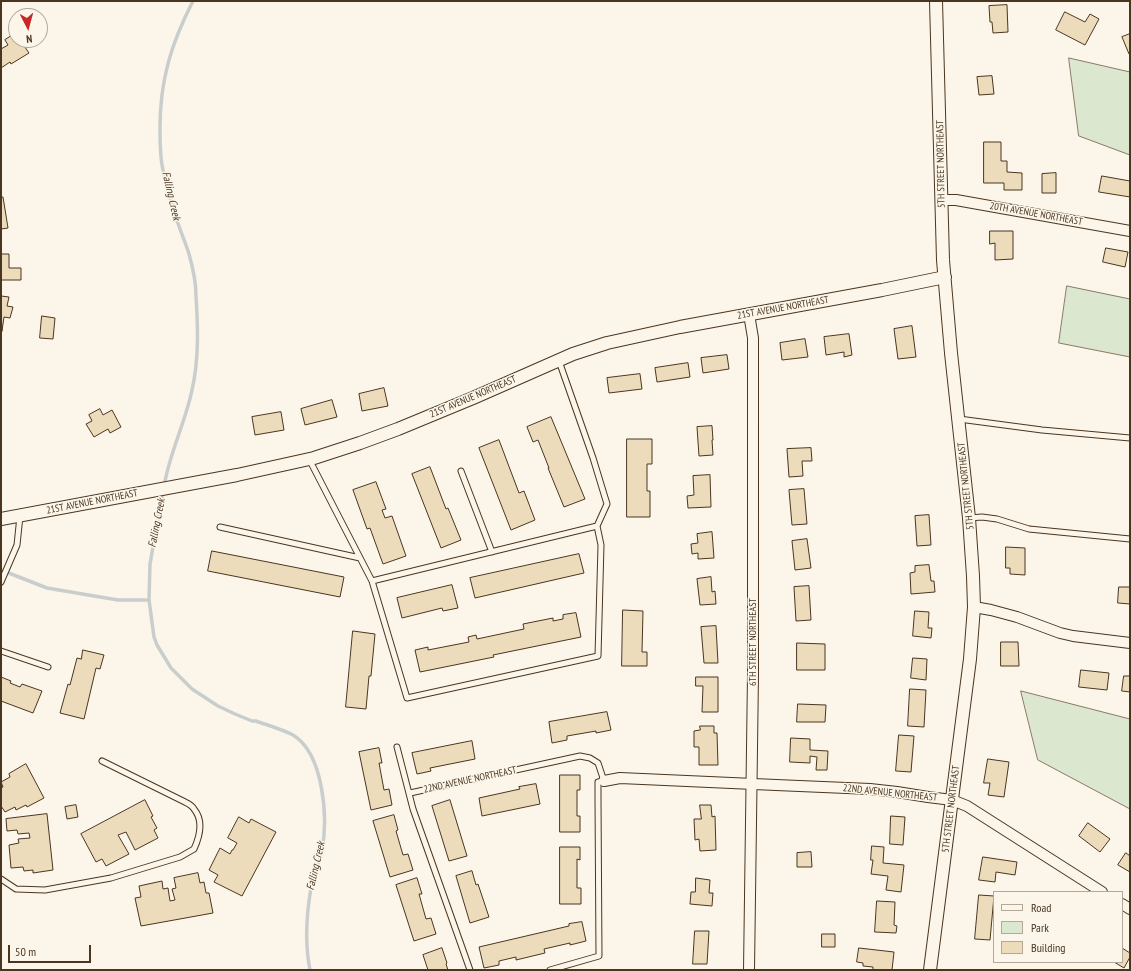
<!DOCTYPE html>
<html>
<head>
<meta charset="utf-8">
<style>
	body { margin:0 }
	#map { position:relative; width:1131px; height:971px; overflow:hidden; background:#fbf6e9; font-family:"PT Sans Narrow",sans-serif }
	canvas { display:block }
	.frame { position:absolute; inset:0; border:2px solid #4a3520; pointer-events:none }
	.legend { position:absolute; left:993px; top:891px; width:130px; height:72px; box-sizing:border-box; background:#fbf6e9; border:1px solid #b4a999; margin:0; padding:5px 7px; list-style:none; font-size:12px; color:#4a3520 }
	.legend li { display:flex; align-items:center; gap:8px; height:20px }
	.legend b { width:20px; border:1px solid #b4a999 }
	.north { position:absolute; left:8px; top:8px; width:40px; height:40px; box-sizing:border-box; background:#fbf6e9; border:1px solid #b4a999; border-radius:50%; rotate:174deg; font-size:11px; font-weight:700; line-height:16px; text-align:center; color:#4a3520 }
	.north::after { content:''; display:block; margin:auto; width:14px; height:18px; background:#c62828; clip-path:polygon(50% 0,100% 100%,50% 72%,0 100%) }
	.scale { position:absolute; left:8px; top:945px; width:83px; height:18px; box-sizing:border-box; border:2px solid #4a3520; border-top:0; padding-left:5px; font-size:12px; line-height:14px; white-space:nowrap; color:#4a3520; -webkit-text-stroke:3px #fbf6e9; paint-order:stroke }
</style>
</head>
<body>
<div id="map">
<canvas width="1131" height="971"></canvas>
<div class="frame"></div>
<ul class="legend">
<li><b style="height:5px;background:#fbf6e9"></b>Road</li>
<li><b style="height:11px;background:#dce7d0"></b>Park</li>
<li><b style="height:11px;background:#ecdcbc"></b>Building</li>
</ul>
<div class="north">N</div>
<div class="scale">50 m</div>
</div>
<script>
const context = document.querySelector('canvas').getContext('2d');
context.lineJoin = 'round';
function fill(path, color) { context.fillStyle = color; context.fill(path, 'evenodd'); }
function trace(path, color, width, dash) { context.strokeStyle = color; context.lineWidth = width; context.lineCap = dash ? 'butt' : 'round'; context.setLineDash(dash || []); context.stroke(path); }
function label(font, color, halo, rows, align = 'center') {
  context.font = font + ' "PT Sans Narrow",sans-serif'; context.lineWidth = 3; context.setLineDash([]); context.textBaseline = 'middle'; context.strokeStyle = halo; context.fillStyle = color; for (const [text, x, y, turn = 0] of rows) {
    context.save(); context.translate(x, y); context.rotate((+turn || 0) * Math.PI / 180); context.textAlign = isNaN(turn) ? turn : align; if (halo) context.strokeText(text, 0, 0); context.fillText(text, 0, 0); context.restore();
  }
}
const green = new Path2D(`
	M1069 58 1130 72V155L1079 136Z
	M1067 286 1130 299V357L1059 343Z
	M1021 691 1130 719V809L1038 760Z`);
const stream = new Path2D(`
	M164 485C166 478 167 471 169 465 176 439 187 415 192 390 199 360 198 327 196 296 196 282 193 268 189 254 185 241 179 228 175 214 170 198 165 181 162 165 160 153 160 140 160 128 160 80 171 44 193 1
	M163 491 150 564 149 600 154 637 157 645 171 668 192 689 218 706 235 714 252 721H256C267 725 284 730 293 735 324 754 328 818 322 850 319 865 312 879 310 894 306 920 305 945 310 970
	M1 570 47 588 118 600H149`);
const building = new Path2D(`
	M1007 5 1008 32 993 33 992 22H990L989 6Z
	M1065 12 1085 22 1090 14 1099 19 1085 45 1056 30Z
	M16 33V40H20L29 53 11 64 10 62 1 68V49L8 45 5 40Z
	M1130 34V53L1129 54 1122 37Z
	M992 76 994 94 979 95 977 77Z
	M984 142H1001V161H1007V172L1022 173V190H1004V183H984Z
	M1056 173V193H1042V174Z
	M1102 176 1130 181V197L1099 192Z
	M1 197H3L8 228 1 229Z
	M990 231H1013V259L995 260V243L990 244Z
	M1106 248 1128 252 1125 267 1103 262Z
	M1 254H9V268H21V280H1Z
	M1 296 9 297 7 306 13 307 10 318 4 317 2 331Z
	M42 316 55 318 53 339 40 338Z
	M912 326 916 357 898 359 894 329Z
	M849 334 852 355 844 357V352L826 355 824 337Z
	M805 339 808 357 782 360 780 343Z
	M727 355 729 369 703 373 701 358Z
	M688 363 690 377 657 382 655 368Z
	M640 374 642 389 609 393 607 378Z
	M384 388 388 406 362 411 359 394Z
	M332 400 337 417 305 425 301 409Z
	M100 409 103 415 112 410 121 427 110 433 108 429 94 437 86 424 92 421 89 415Z
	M281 412 284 430 255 435 252 417Z
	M551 417 585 499 564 507 548 468H549L538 440 533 442 527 427Z
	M712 426 713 440H712L713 455 699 456 697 427Z
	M627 439H652V464H647V491H650V517H627Z
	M499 440 519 493 524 491 535 520 511 530 479 448Z
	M811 448 812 461H802L803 476 789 477 787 449Z
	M430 467 446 509 448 508 461 540 441 548 412 474Z
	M710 475 711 507 688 508 687 496 694 495 693 476Z
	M376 482 386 509 382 510 385 518 392 516 406 556 383 564 370 528 367 529 353 490Z
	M804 489 807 524 792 525 789 490Z
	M929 515 931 545 917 546 915 516Z
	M712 532 714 558 698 559V553L692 554 691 544 698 543 697 534Z
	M807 539 811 568 795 570 792 541Z
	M1006 547 1025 548V575L1010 574V568H1006Z
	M212 551 344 577 340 597 208 571Z
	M579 554 584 573 475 598 470 578Z
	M929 565 931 581H934L935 592 911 594 910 573 915 572V566Z
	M711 577 712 592 715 591 716 604 700 605 697 579Z
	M452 585 458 608 443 611 442 608 402 618 397 598Z
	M809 586 811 620 796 621 794 587Z
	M1119 587H1130V604L1118 603Z
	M623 610 643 611 642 652H647V666H622Z
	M915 611 929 612 928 628H932L931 638 913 636Z
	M576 613 581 637 493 655 494 657 420 672 415 650 428 647V650L469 642 468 637 476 635 477 639 524 629 523 624 553 618V621L563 619V615Z
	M716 626 718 663H704L701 627Z
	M353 631 375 634 371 676H369L366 709 346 707Z
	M1001 642H1018L1019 666H1001Z
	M797 643 825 644V670H797Z
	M83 650 104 655 100 669 96 668 84 719 60 713 68 684 70 685 77 658 81 659Z
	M913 658 927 659 926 680 911 678Z
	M1081 670 1109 673 1107 690 1079 687Z
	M1124 676H1130V692L1122 691Z
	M1 677 11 681 10 683 20 687 22 684 42 691 33 713 1 701Z
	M696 677H718V712H702L703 686H696Z
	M910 689 926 690 924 727 908 726Z
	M798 704 826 705 825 722H797Z
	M607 712 611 730 596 733V731L567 736V740L552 743 549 722Z
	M700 726H714V733H717L718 765H699V747H694V731L700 730Z
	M899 735 914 736 911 772 896 771Z
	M791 738 810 739V750L828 751 827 770H816L817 757 810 756V763L790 762Z
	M472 741 475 759 430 768 431 771 417 774 412 753Z
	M379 748 382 763H379L384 790 389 789 392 805 371 810 359 752Z
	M988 759 1009 762 1004 797 988 795 990 783H984Z
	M26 764 44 798 27 807 26 805 16 810 15 807 5 812 1 806V788L3 787 1 782 10 777 9 774Z
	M560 775H580V790H577V816H580V832H560Z
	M536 784 540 804 482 816 479 798 520 789 519 787Z
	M145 800 153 816 151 817 157 828 154 830 158 838 135 850 126 832 118 835 129 854 106 866 102 859 96 862 81 834Z
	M450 800 467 856 449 861 432 806Z
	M76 805 78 817 67 819 65 807Z
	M700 805H711L712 817 715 816 716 850 700 851 699 839 695 840 694 819H701Z
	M47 814 53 870 33 873V870L24 871 23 867 11 868 9 845 19 843 18 839 30 838 29 833 18 834 17 830 7 831 6 819Z
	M394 815 398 830 396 831 403 855 408 854 413 870 390 877 373 821Z
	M891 816 905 817 903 845 890 844Z
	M239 817 249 823 251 819 276 832 242 896 214 882 218 875 209 870 220 848 230 854 232 850H233L237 843 228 838Z
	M1088 823 1110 839 1100 852 1079 836Z
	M872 846 884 847 883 863 904 865 901 892 886 890 888 876 871 874 873 860H871Z
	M560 847H580V860L577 859V888H581V904H560Z
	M811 852 812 867H797V853Z
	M1126 853 1130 856V872L1118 865Z
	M983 857 1017 862 1015 875 996 872 995 882 979 880Z
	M472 871 476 885 478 884 489 917 470 923 456 876Z
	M198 873 200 883 204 882 206 893H209L213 913 141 926 135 898 141 897 139 886 162 881 163 889 168 888 170 901 175 900 172 889 176 888 174 878Z
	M417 878 422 894H419L426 919 431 918 436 934 414 941 396 885Z
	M696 878 710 880 709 893H713L712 906 690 904 691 892H695Z
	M979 895 994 896 990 940 975 939Z
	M877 901 895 902 894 925 897 926 896 933 875 932Z
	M582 922 586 941 570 945V943L544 949 545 953 516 960V957L499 961V965L484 968 479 947 569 926V924Z
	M695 931H709L707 964H693Z
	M822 934H835V947H822Z
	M442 948 447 963 446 964 448 970H428L423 955Z
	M859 948 894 952 892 970H873V967L863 966V963L857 962Z
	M1122 948 1130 953V957L1124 968 1114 962H1122Z`);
const service = new Path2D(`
	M959 419 1042 430 1130 438
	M309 459 372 581 597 526 607 504 593 458 559 361
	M461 471 492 552
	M969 518 982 517 997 519 1029 529 1130 539
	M220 527 360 558
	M372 581 407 698 598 656 601 545 597 526
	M1 582 17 545 20 516
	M1 651 48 667
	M397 747 413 809 470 970
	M410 793 580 756 590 758 598 763 604 781 598 782V798L599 956 550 970
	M1 879 16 889 45 890 111 878 180 857 194 849C200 836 204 821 194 809 192 805 187 803 183 801L102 761`);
const minor = new Path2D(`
	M942 200H956L1130 231
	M974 607 991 610 1017 617 1060 633 1073 636 1130 643
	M604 781 620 778 776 785 870 789 897 792 928 797 952 800 967 806 1102 892
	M1122 904 1130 909
	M749 970 753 674V338L749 314`);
const tertiary = new Path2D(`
	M1 519 237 475 314 458 360 443 398 429 473 398 573 354 607 343 680 327 882 290 945 277
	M930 970 970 659 974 607 973 576 969 518 951 353 943 260 936 1`);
const streetNames = [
	["5TH STREET NORTHEAST",941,164,-91],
	["20TH AVENUE NORTHEAST",1036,214,10],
	["21ST AVENUE NORTHEAST",783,308,-10],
	["21ST AVENUE NORTHEAST",473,397,-23],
	["5TH STREET NORTHEAST",966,486,-96],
	["21ST AVENUE NORTHEAST",92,502,-11],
	["6TH STREET NORTHEAST",753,642,-90],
	["22ND AVENUE NORTHEAST",470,780,-12],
	["22ND AVENUE NORTHEAST",890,793,6],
	["5TH STREET NORTHEAST",951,809,-83]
];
const waterNames = [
	["Falling Creek",171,196,77],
	["Falling Creek",157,523,-79],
	["Falling Creek",316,866,-77]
];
fill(green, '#dce7d0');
trace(green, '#887966', 1);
trace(stream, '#c9cecd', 3.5);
fill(building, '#ecdcbc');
trace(building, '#4a3520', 1);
trace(service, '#4a3520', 7);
trace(minor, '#4a3520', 12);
trace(tertiary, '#4a3520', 14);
trace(service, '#fbf6e9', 5);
trace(minor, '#fbf6e9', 10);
trace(tertiary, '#fbf6e9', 12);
label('10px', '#4a3520', '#fbf6e9', streetNames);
label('italic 11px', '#4a3520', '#fbf6e9', waterNames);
</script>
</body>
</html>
